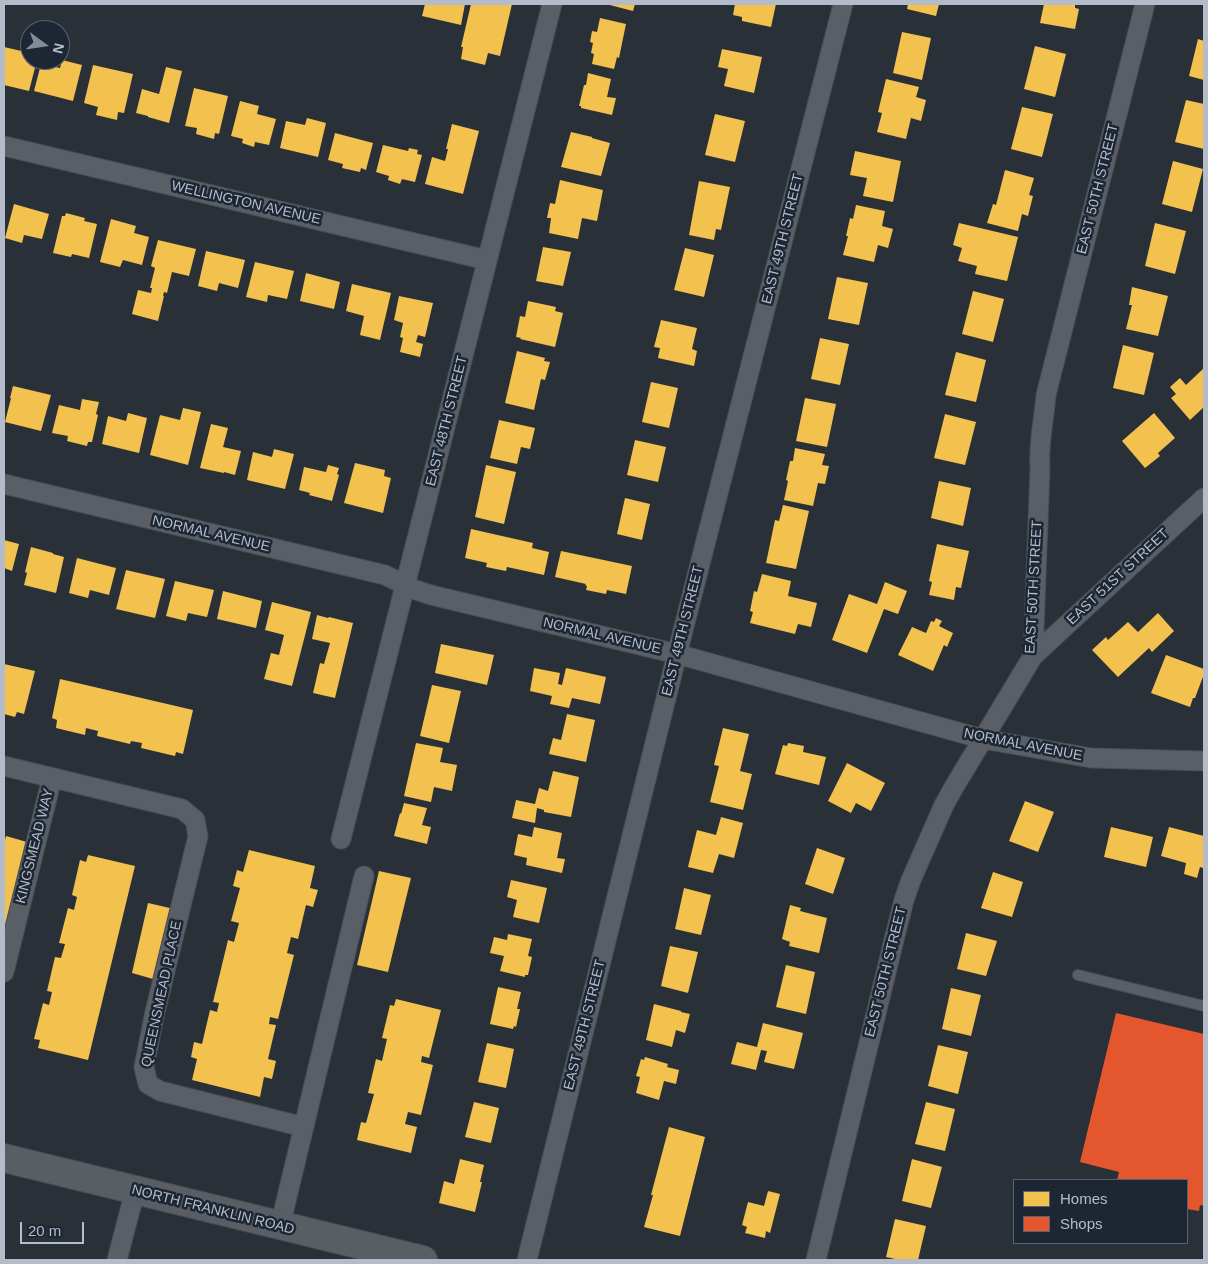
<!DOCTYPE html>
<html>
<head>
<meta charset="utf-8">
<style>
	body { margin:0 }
	#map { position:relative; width:1208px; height:1264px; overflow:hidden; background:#2a3038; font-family:Arial,sans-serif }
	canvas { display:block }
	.frame { position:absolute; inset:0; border:5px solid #b4bcc9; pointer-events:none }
	.legend { position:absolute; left:1013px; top:1179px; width:175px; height:65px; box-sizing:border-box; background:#1d2633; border:1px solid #59626f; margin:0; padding:6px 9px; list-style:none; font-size:15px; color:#b4bcc9 }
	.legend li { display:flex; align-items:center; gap:10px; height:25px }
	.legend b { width:25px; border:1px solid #59626f }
	.north { position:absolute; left:20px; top:20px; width:50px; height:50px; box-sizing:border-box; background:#1d2633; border:1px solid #59626f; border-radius:50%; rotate:104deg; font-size:14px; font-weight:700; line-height:20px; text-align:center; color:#b4bcc9 }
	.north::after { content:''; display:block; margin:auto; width:18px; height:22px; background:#848b96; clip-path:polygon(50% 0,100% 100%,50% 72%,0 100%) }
	.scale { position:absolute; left:20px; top:1222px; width:64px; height:22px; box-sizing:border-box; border:2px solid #b4bcc9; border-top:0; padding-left:6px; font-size:15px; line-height:18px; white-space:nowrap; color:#b4bcc9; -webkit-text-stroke:4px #1d2633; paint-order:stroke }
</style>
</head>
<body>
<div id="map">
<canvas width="1208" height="1264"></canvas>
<div class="frame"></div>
<ul class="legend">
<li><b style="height:14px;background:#f2c14e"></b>Homes</li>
<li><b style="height:14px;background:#e4572e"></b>Shops</li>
</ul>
<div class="north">N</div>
<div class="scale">20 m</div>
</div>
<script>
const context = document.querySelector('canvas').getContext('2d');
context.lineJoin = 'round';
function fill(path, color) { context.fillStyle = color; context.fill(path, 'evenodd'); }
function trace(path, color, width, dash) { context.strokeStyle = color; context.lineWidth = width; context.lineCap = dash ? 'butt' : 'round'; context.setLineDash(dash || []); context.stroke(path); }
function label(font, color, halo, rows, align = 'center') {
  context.font = font + ' Arial,sans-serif'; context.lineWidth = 5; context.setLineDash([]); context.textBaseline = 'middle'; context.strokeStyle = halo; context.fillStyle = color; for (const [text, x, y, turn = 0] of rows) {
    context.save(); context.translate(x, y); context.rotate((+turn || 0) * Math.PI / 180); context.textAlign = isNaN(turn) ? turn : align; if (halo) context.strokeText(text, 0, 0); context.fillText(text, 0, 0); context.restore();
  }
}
const homes = new Path2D(`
	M425 4H465L461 25 422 16Z
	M471 4H512L500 56 488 53 485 65 461 59 463 47H461Z
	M606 4H635L633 11Z
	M735 4H776L771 27 742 21V17L733 15Z
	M908 4H939L936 16 907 9Z
	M1044 4H1075V8L1079 9 1075 29 1040 23Z
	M600 18 626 24 619 58 617 57 614 69 592 64 594 54 591 53 593 43 590 42 592 31 597 32Z
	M902 32 931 38 922 80 893 73Z
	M1198 39 1204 41V80L1189 76Z
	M1035 46 1066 54 1055 97 1024 89Z
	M4 47 30 53V60H37L29 91 4 85Z
	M722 49 762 57 754 93 724 86 728 69 718 67Z
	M62 60 82 65 73 101 34 91 41 64 60 68Z
	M93 65 133 74 124 113 118 112 117 120 96 115 98 107 84 103Z
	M166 67 182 71 169 123 148 117V116L136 113 142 89 159 94Z
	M588 73 611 79 607 97 616 98 612 115 581 108V106H579L584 85H586Z
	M886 79 919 87 916 97 926 100 921 121 911 118 906 139 877 132 882 113 878 112Z
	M194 88 228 96 219 134 215 133 214 139 196 134 197 128 185 126Z
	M1186 100 1204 104V149L1175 142Z
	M240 101 259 106 257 114 276 119 269 145 255 142 254 147 242 143 243 139 231 136Z
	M1022 107 1053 114 1042 157 1011 149Z
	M715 114 745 121 735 162 705 155Z
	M307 118 326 123 318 157 280 148 286 121 305 125Z
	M452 124 479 131 463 194 425 184 432 157 445 161 448 149H446Z
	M571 132 592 137V138L610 143 601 176 561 167Z
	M335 133 373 143 366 170 361 168 360 172 342 168 343 164 328 160Z
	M383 145 408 151 409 148 418 150 417 154 422 155 415 182 402 179 400 184 388 180 389 176 376 172Z
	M855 151 901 161 893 202 863 196 867 178 850 175Z
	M1173 161 1203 169 1192 212 1162 204Z
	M1005 170 1034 178 1029 195 1033 196 1028 216 1022 214 1018 231 987 223 993 204 996 205Z
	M560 180 603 190 597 221 582 218 578 239 549 233 551 218H547L550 203 555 204Z
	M699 181 730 187 721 230 716 229 714 240 689 235Z
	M14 204 49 214 42 239 24 235 22 243 5 238Z
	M856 205 885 211 882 226 893 229 888 248 878 245 874 262 843 255 848 236H846L850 218 853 219Z
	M66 213 85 218 84 221 97 224 89 258 72 254 71 257 53 253 62 216H65Z
	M111 219 136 226 134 233 149 237 142 265 123 260 120 267 100 262Z
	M959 223 1018 237 1007 281 975 274 977 266 958 261 962 248 953 245Z
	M1155 223 1186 231 1175 274 1145 266Z
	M158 240 196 249 189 276 172 272 167 293 164 292 163 296H164L158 321 132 314 138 290 151 293 152 288H150L155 268 151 266Z
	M543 247 571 252 563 286 536 281Z
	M685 248 714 255 704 297 674 290Z
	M206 251 245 260 238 288 219 283 217 291 198 286Z
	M255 262 294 271 287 299 268 295 267 302 246 297Z
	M306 273 340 282 334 309 300 301Z
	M837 277 868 283 859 325 828 319Z
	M352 284 391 293 380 340 360 335 364 316 346 311Z
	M1132 287 1168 296 1158 336 1126 329 1132 305H1129Z
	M973 291 1004 299 993 342 962 334Z
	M399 296 433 303 425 337 418 335 416 342 423 344 420 357 400 352 403 338 400 337 403 323 394 320Z
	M528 301 556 307 555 311 563 313 555 347 520 339 521 338 516 337 520 316 525 317Z
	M661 320 697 328 692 349 697 351 694 366 658 358 660 348 654 347Z
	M820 338 849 344 840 385 811 379Z
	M1123 345 1154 353 1144 395 1113 388Z
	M517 351 545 358 544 361 550 362 545 380 541 379 534 410 505 403Z
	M956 352 986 360 976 402 945 395Z
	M1204 368V407L1190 420 1171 398 1176 394 1170 387 1180 378 1186 385Z
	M651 382 678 388 669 428 642 422Z
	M13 386 51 395 41 431 5 422 11 398H10Z
	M805 398 836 404 827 447 796 441Z
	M82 399 99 402 96 414 98 415 92 442H88L87 446 67 441 68 436 52 433 59 405 80 410Z
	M183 408 201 412 188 465 150 455 160 415 180 420Z
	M128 413 147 418 139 453 102 444 108 416 126 421Z
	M1154 413 1175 438 1158 453 1160 456 1145 468 1122 441Z
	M945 414 976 422 965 465 934 458Z
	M499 420 535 428 530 449 521 447 517 464 490 458Z
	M211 424 228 428 223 447 241 451 235 475 224 472V473L200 468Z
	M635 440 666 447 658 482 627 475Z
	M795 448 825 454 822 465 829 466 825 484 818 483 813 506 784 500 788 481 786 480 790 461H793Z
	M274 449 294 454 285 489 247 480 253 452 272 457Z
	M355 463 385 470 384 476 391 478 383 513 344 503Z
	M328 465 339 468 337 474 339 475 332 501 309 495 310 493 299 490 304 467 326 472Z
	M486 465 516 472 504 524 475 517Z
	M939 481 971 488 963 526 931 518Z
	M625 498 650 504 642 540 617 534Z
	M783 505 809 511 796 569 766 563 775 520 779 521Z
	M471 529 533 543 532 548 549 552 544 575 507 567 506 571 486 567 487 563 465 558Z
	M4 540 19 544 12 571 4 568Z
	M937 544 969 551 961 588 956 587 954 600 929 595 932 582 929 581Z
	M31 547 53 553V554L64 557 56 593 24 585 27 573 25 572Z
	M561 551 632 566 626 594 607 590 606 594 586 590 587 586 585 585 586 584 555 577Z
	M77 558 116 568 109 595 90 590 88 598 69 593Z
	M126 570 165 579 155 618 116 609Z
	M762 574 791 581 788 596 817 603 811 627 798 624 795 634 750 623 753 612 750 611 754 591 757 592Z
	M175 581 214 590 207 617 188 613 186 621 166 616Z
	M885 582 907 591 898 614 884 609 867 653 832 640 849 594 877 604Z
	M223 591 262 601 256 628 217 619Z
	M272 602 311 612 292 686 264 679 271 653 279 655 284 635 265 630Z
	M1158 613 1174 631 1152 652 1149 648 1118 677 1092 650 1106 637 1108 640 1128 622 1138 632Z
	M317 615 328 618 329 617 353 623 335 698 313 693 320 663 324 664 330 643 312 639Z
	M936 618 942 621 939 626 953 633 947 647 944 645 933 671 898 655 912 627 926 633 931 621 934 622Z
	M441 644 494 655 487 685 435 673Z
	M1166 655 1204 669V674L1195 698H1193L1190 707 1151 693Z
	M4 664 35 671 24 714 17 712 15 717 4 714Z
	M534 668 560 673 558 684 562 685 566 668 606 677 600 704 572 698 569 708 550 704 552 696 530 691Z
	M60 679 193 710 183 754 176 752 175 756 141 748 142 743 131 741 130 744 97 736 98 731 86 728 85 735 56 728 57 720 52 718Z
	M432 685 461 691 449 743 420 736Z
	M567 714 595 720 586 762 549 754 553 738 561 740Z
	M723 728 749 734 740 771 752 774 743 810 710 802 719 766 714 765Z
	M416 743 443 748 440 762 457 765 452 791 434 787 431 802 404 796Z
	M788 743 804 746 803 752 826 757 819 785 775 774 783 745 787 746Z
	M847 763 885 783 871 811 856 803 851 813 828 801Z
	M553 771 579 777 571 817 544 812V810L537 808 535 823 512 818 516 800 535 804 539 788 548 791Z
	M1025 801 1054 812 1038 852 1009 841Z
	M404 803 427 808 422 825 431 827 427 844 394 836 400 813 401 814Z
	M721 817 743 823 734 858 719 854 713 873 688 867 697 830 716 835Z
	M534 827 562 833 557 858 565 859 562 873 526 865 527 858 514 855 518 834 532 837Z
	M1111 827 1153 837 1146 867 1104 857Z
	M1169 827 1204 836V862L1203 868 1200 867 1197 878 1184 874 1186 863 1161 856Z
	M6 836 27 842 4 934V844Z
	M817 848 845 858 833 894 805 884Z
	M249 850 315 866 310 888 318 890 313 907 306 905 298 939 291 937 287 953 294 955 278 1019 270 1017 269 1024 276 1025 268 1059 276 1061 272 1079 264 1077 260 1097 192 1080 197 1059 191 1057 194 1042 202 1044 210 1010 217 1012 219 1003 213 1002 228 940 234 942 239 923 231 921 240 888 233 886 237 870 243 872Z
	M88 855 135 866 88 1060 38 1048 40 1040 34 1039 43 1003 49 1005 52 992 47 991 55 957 61 958 65 944 59 943 68 908 74 910 77 897 72 895 80 860 86 862Z
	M379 871 411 878 388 972 357 965Z
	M993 872 1023 882 1012 917 981 908Z
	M511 880 547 888 539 923 513 917 517 900 507 897Z
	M684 888 711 895 701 935 675 929Z
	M148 903 170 908 153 979 132 973Z
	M790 905 801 908 800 911 827 918 819 953 789 946 790 942 782 939Z
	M966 933 997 941 986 976 957 969Z
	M508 934 532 939 528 956 532 957 528 975H525V977L500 971 504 956 490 953 494 937 507 940Z
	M670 946 698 952 688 993 661 986Z
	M786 965 815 972 806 1014 776 1007Z
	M498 987 521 992 517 1009H520L516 1027 514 1026 513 1029 490 1024Z
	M951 988 981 995 971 1036 942 1029Z
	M396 999 441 1010 429 1058 422 1056 421 1062 433 1065 421 1115 408 1112 405 1124 417 1127 411 1153 357 1140 361 1122 366 1123 374 1094 368 1093 376 1059 382 1061 387 1039 382 1038 390 1005 394 1006Z
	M654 1004 681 1011V1012L690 1014 685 1033 676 1030 672 1047 646 1040Z
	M763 1023 803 1033 794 1069 764 1062 767 1051 761 1050 756 1070 731 1064 737 1042 757 1047Z
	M487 1043 514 1049 506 1088 478 1082Z
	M938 1045 968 1052 958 1094 928 1086Z
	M645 1057 668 1064 667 1067 679 1070 676 1084 664 1081 659 1100 636 1093 640 1077 636 1076 641 1059 644 1060Z
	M474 1102 499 1108 491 1143 465 1137Z
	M926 1102 955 1109 945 1151 915 1144Z
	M669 1127 705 1137 680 1236 644 1227 653 1195H651Z
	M460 1159 484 1165 480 1182H482L475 1212 439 1203 444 1181 454 1184Z
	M912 1159 942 1167 931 1208 902 1201Z
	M768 1191 780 1194 770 1233 766 1231 765 1238 745 1233 747 1227 742 1225 748 1202 764 1206Z
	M895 1219 926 1226 918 1260H900L886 1257Z`);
const shops = new Path2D(`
	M1116 1013 1204 1034V1206L1200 1205 1199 1211 1187 1209V1180H1117L1119 1172 1080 1162Z`);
const lane = new Path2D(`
	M1078 975 1204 1006`);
const street = new Path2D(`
	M4 146 487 260
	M4 484 385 575 413 589 431 595 677 654 983 739 1091 758 1204 761
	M1033 656 1204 498
	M4 766 182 809 195 820 198 836 155 1012 144 1067 148 1084 160 1091 304 1127
	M341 839 552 4
	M4 972 52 778
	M280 1226 364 876
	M117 1260 135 1191
	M527 1260 677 654 843 4
	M816 1260 894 940 904 900 911 880 944 805 954 787 1033 656 1040 469C1038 444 1044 420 1046 395L1145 4`);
const secondary = new Path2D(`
	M4 1158 423 1260`);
const streetNames = [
	["EAST 50TH STREET",1098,189,-76],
	["WELLINGTON AVENUE",246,203,13],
	["EAST 49TH STREET",783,239,-76],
	["EAST 48TH STREET",447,421,-76],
	["NORMAL AVENUE",211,534,13],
	["EAST 51ST STREET",1118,577,-43],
	["EAST 50TH STREET",1034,587,-87],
	["EAST 49TH STREET",683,631,-76],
	["NORMAL AVENUE",602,636,13],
	["NORMAL AVENUE",1023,745,11],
	["KINGSMEAD WAY",35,846,-76],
	["EAST 50TH STREET",886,972,-76],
	["QUEENSMEAD PLACE",162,994,-78],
	["EAST 49TH STREET",585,1025,-76],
	["NORTH FRANKLIN ROAD",213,1210,14]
];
fill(homes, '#f2c14e');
fill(shops, '#e4572e');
trace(lane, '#484c53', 12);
trace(street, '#484c53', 21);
trace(secondary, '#484c53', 30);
trace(lane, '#5a5e66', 10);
trace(street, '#5a5e66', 19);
trace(secondary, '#595d64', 28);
label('14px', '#b4bcc9', '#1d2633', streetNames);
</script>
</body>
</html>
